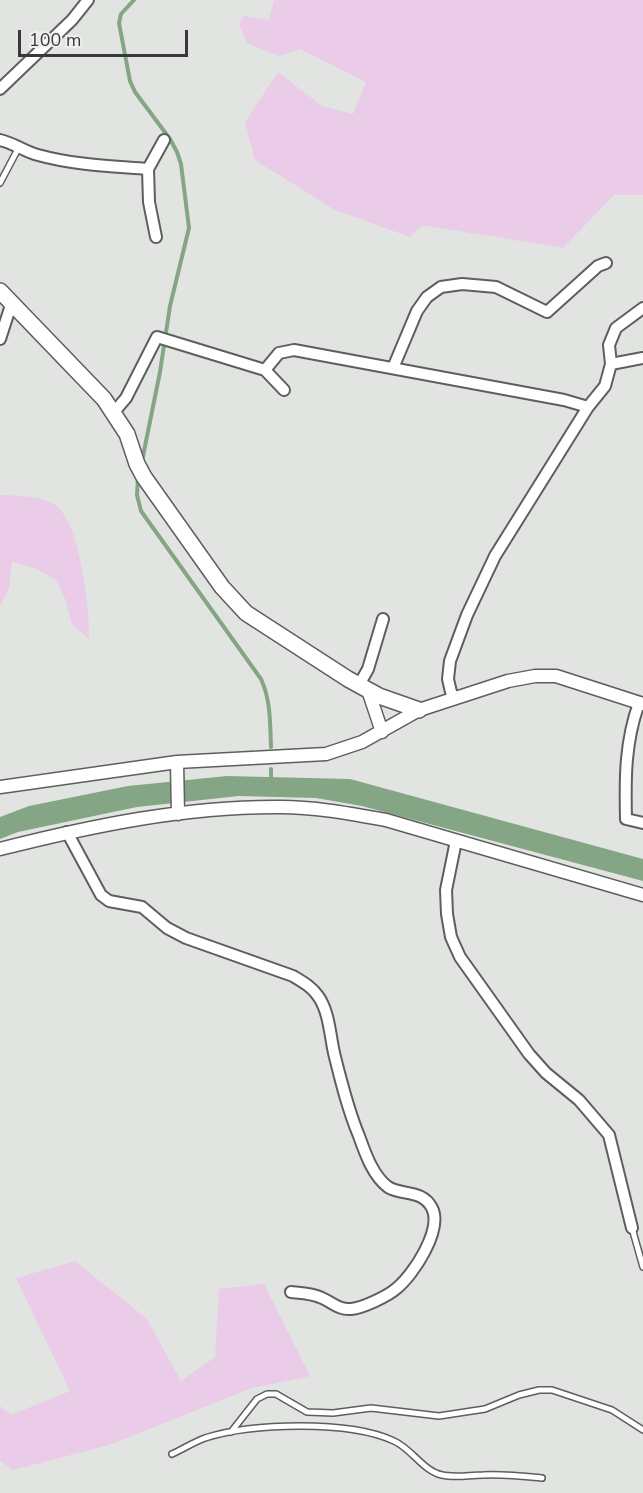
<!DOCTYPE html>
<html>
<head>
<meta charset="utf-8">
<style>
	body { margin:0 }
	#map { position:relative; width:643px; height:1493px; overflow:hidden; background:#e2e4e2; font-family:"Nunito Sans",sans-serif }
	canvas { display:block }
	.scale { position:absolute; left:18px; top:30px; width:170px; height:27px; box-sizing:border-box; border:3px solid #383938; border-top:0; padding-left:8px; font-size:18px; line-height:21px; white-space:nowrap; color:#383938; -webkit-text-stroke:4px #eff1ef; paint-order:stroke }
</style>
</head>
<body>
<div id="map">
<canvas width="643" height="1493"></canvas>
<div class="scale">100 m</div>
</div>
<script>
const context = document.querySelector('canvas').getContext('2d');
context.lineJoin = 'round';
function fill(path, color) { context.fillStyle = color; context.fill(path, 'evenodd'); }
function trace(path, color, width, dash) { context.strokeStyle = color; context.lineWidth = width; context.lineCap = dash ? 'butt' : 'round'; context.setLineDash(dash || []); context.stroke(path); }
const green = new Path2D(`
	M274 0H643V195H614L563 248 422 225 410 237 335 210 255 160 245 122 278 72 322 106 353 114 366 82 300 49 279 56 247 43 239 24 244 16 269 20Z
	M0 495C17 496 39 495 54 504 80 520 90 610 89 639L72 624 66 601 56 580 35 568 12 562 9 588 0 606Z
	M75 1261 147 1319 181 1381 215 1357 219 1289 264 1284 310 1376 249 1389 109 1445 13 1470 0 1461V1406L11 1415 70 1391 16 1278Z`);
const water = new Path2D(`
	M227 776 350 779 643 859V881L362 806 316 798 239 796 137 807 18 832 0 839V817L29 806 128 786Z`);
const stream = new Path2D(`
	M134 0 121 14 119 23 130 81 135 92 170 139 177 152 181 164 189 228 170 306 160 372 142 461
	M138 477 137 495 141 511 261 679C271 701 270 723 271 747
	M271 769V780`);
const service = new Path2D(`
	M0 183 19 147
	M632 1228 643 1267
	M231 1432 257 1399 267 1394H276L307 1412 333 1413 371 1408 439 1416 485 1409 519 1395 539 1390H552L612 1410 643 1430
	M172 1454C183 1449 194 1442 205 1438 252 1423 349 1420 394 1441 412 1449 423 1471 442 1475 455 1478 469 1475 483 1475 503 1474 522 1476 542 1478`);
const minor = new Path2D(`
	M0 89 72 20 88 0
	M0 140C14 143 25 152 38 155 74 165 111 166 148 169
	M156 237 149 202 148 169 164 140
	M0 339 12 302
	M611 364 643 358
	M393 368 417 311 427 297 441 287 462 284 496 287 547 312 598 266 606 263
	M265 370 279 353 294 350 564 400 588 407
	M114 412 126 398 157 337 265 370 284 390
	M359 685 368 669 383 619
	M455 698 451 692 448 679 450 661 467 615 495 556 588 407 605 386 611 364 609 345 616 328 643 308
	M639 703C625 742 625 778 626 819L643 823
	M67 832 101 895 109 901 142 907 167 928 186 938 293 976C303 982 312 987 318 996 329 1011 330 1035 334 1053 341 1081 348 1110 359 1136 365 1153 373 1176 388 1187 402 1196 422 1189 432 1208 443 1230 413 1275 397 1288 388 1296 363 1308 351 1309 339 1310 333 1303 322 1298 312 1293 302 1293 291 1292
	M456 841 446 890 447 914 451 937 460 957 529 1054 546 1073 579 1100 609 1135 632 1228`);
const tertiary = new Path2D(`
	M368 690 382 732
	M177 762 178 814
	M0 787 177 762 326 754 362 742 419 710 508 681 535 676H556L643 704
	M0 849C91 826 186 806 281 807 316 807 352 814 386 820L643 895`);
const secondary = new Path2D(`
	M0 291 104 399 127 434 137 464 144 477 222 587 246 613 348 679 379 696 419 710`);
fill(green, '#eacbe8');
fill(water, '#85a684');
trace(stream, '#85a684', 4);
trace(service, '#5d5f5d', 8);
trace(minor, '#5d5f5d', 14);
trace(tertiary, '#5d5f5d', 15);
trace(secondary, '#5d5f5d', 18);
trace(service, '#fff', 5);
trace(minor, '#fff', 10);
trace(tertiary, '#fff', 12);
trace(secondary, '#fff', 15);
</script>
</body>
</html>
